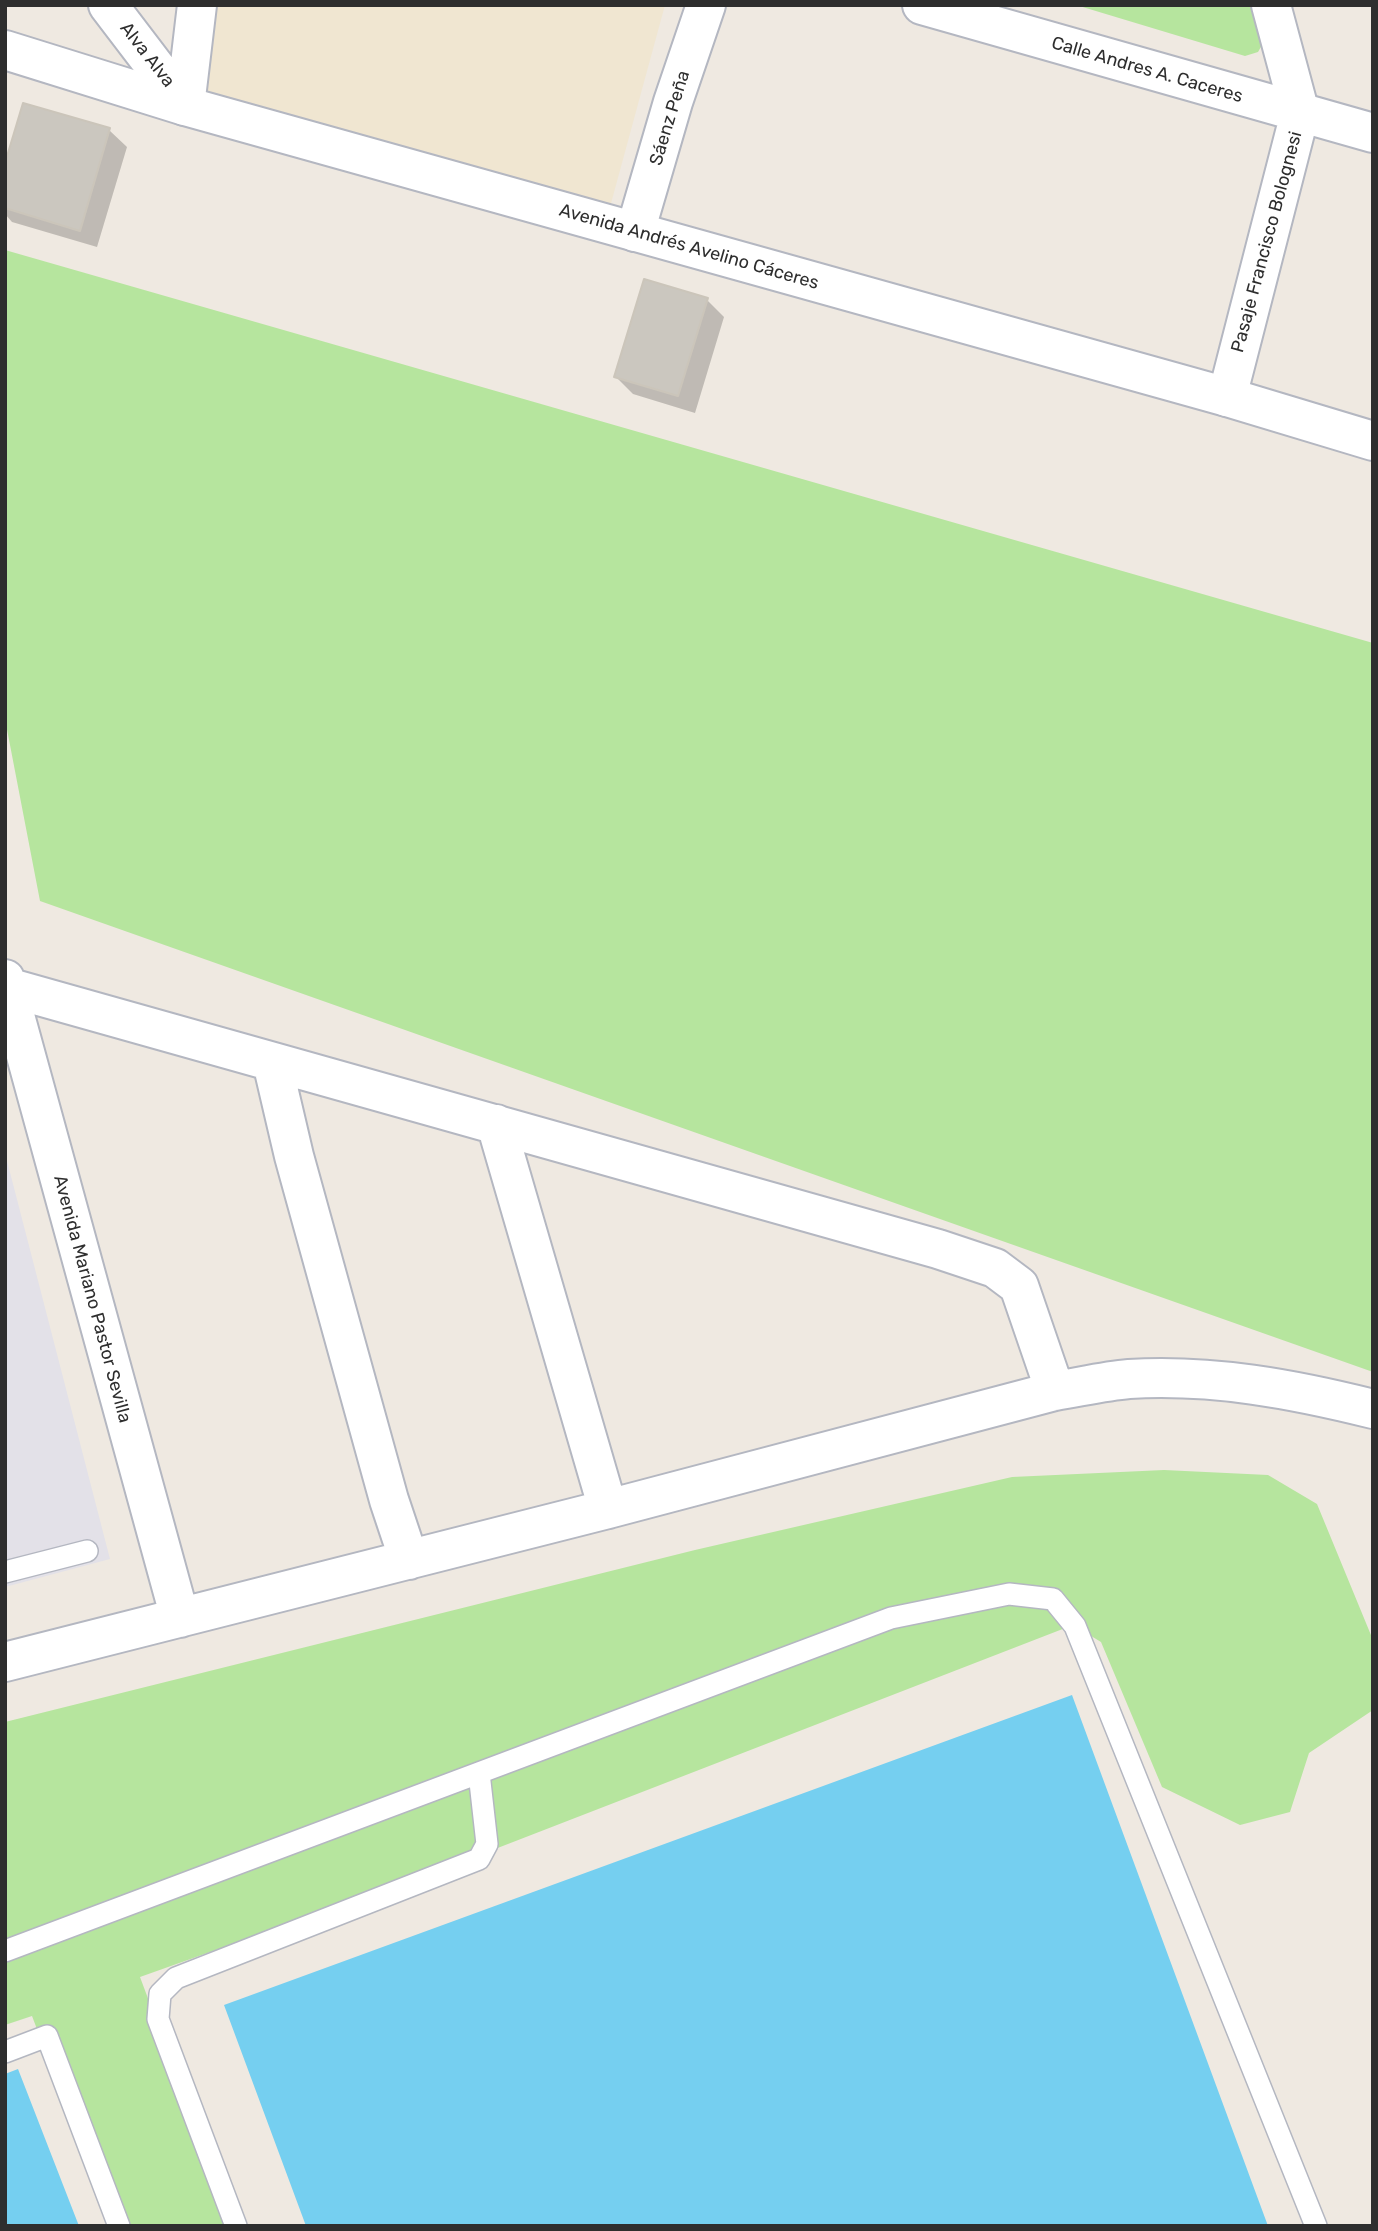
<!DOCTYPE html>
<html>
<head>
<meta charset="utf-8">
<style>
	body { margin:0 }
	#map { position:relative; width:1378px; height:2231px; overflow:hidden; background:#efe9e1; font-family:Rubik,sans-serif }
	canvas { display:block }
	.frame { position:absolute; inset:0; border:7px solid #2e2e2e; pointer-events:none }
</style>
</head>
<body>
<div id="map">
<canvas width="1378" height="2231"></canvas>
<div class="frame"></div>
</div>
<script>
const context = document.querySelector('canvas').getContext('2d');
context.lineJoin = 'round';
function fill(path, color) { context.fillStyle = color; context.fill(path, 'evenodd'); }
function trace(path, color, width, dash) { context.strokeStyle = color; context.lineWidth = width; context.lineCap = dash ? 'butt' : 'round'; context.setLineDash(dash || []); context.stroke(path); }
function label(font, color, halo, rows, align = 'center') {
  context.font = font + ' Rubik,sans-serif'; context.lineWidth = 6; context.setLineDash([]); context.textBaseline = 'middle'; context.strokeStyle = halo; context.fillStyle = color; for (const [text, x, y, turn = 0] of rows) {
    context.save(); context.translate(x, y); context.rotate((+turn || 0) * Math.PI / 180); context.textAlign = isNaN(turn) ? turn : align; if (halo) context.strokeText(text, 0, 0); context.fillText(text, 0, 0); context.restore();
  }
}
const industrial = new Path2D(`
	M5 1153 110 1559 5 1587Z`);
const education = new Path2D(`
	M213 5H665L610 207 203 92Z`);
const green = new Path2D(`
	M1076 5H1256L1262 45 1258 52 1245 56Z
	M5 250 1373 643V1372L40 901 5 719Z
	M1164 1470 1268 1475 1317 1504 1373 1640V1710L1309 1753 1290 1812 1240 1825 1162 1787 1101 1642 1073 1625 446 1868 140 1977 233 2226H112L32 2016 5 2025V1722L695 1550 1012 1477Z`);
const water = new Path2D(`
	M1072 1695 1268 2226H306L224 2005Z
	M18 2069 79 2226H5V2074Z`);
const shadow = new Path2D(`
	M109 130 127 147 97 247 12 222 5 214V170Z
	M707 300 724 317 695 413 633 394 616 377Z`);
const building = new Path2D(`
	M23 103 110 128 80 231 5 208V163Z
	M644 279 708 298 678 396 614 377Z`);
const service = new Path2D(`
	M5 1572 87 1551
	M5 1951 891 1618 1009 1594 1053 1599 1075 1626 1316 2226
	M5 2052 47 2036 119 2226
	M236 2226 158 2019 160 1994 176 1978 479 1859 487 1844 479 1773`);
const minor = new Path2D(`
	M108 5 185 106
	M922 5 1373 133
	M185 106 197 5
	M635 232 673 102 706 5
	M1227 397 1300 113 1271 5
	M5 979 180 1618
	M7 987 938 1249 995 1268 1019 1286 1055 1391
	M272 1062 294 1156 389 1500 409 1560
	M496 1124 608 1509
	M5 1662 608 1509 1055 1391C1080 1387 1105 1381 1129 1379 1212 1374 1293 1389 1373 1409`);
const tertiary = new Path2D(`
	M5 50 185 106 1227 397 1373 441`);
const streetNames = [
	["Alva Alva",147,55,52],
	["Calle Andres A. Caceres",1147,70,16],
	["Sáenz Peña",670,118,-73],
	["Pasaje Francisco Bolognesi",1267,242,-75],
	["Avenida Andrés Avelino Cáceres",689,247,16],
	["Avenida Mariano Pastor Sevilla",92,1299,75]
];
fill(industrial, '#e3e1e8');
fill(education, '#f0e6d1');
fill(green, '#b6e59e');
fill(water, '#75cff0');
fill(shadow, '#0003');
fill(building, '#cbc7bf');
trace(building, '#cbc5ba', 2);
trace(service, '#b4b7c1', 24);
trace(minor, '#b4b7c1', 42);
trace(tertiary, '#b4b7c1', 42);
trace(service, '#fff', 21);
trace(minor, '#fff', 38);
trace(tertiary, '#fff', 38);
label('18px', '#2e2e2e', '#fff', streetNames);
</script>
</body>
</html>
